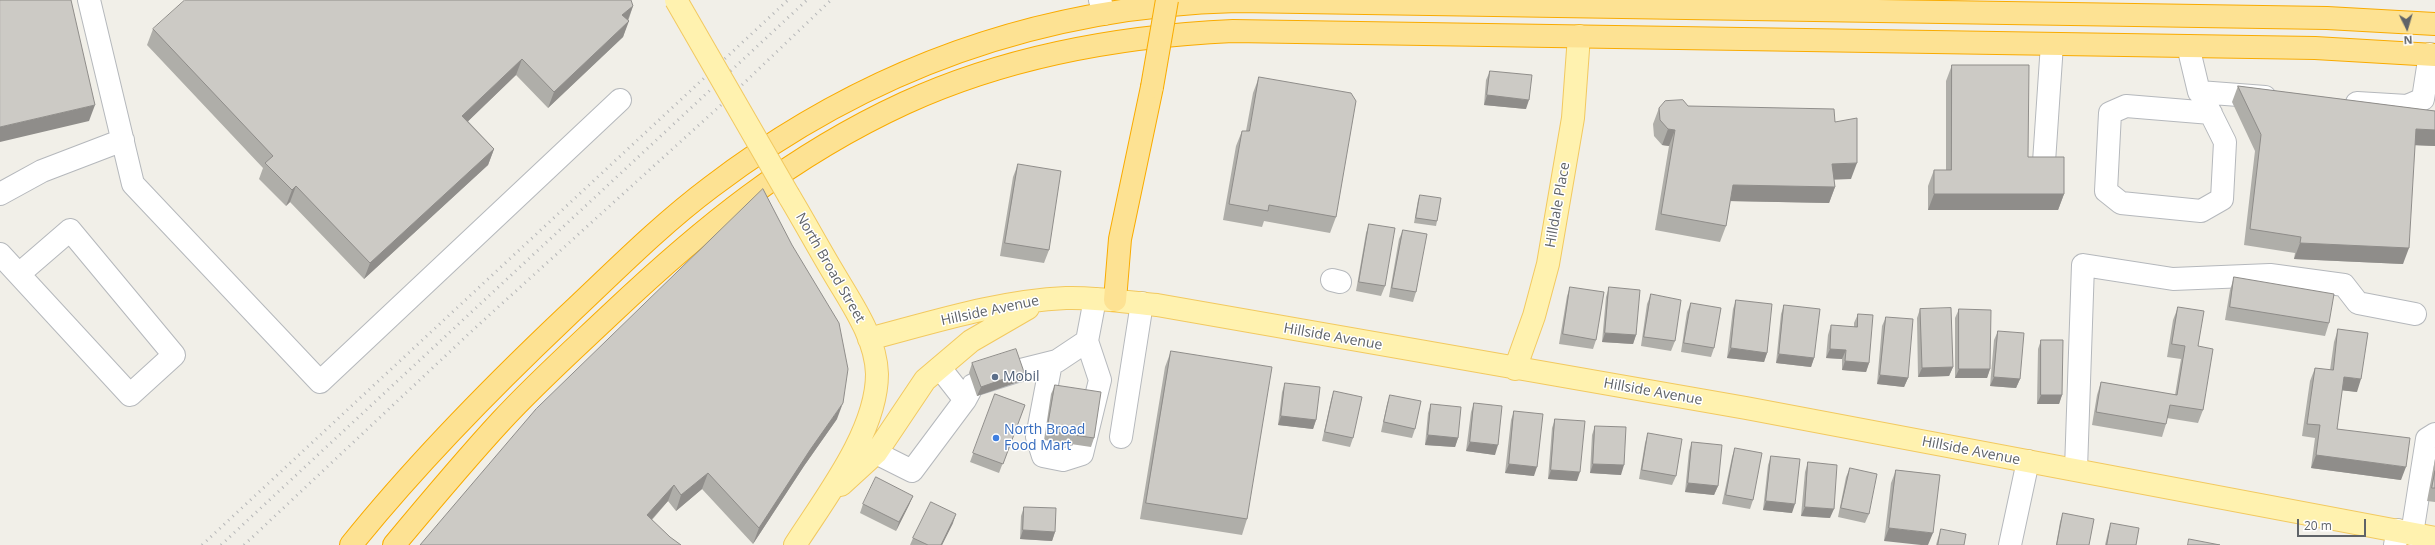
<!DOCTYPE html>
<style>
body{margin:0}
#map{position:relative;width:2435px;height:545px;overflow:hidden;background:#f1efe8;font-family:"Open Sans",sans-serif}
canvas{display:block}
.north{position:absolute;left:2387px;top:8px;width:40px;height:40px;-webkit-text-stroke:3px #fff;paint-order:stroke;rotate:175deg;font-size:11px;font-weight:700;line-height:16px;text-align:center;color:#5f6368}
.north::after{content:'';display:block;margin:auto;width:14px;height:18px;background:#5f6368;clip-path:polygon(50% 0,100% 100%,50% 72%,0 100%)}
.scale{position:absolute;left:2297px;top:519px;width:69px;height:18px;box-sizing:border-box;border:2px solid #5f6368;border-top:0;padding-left:5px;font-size:12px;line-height:14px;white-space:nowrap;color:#5f6368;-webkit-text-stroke:3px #fff;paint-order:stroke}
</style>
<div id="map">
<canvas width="2435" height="545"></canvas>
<div class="north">N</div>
<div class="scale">20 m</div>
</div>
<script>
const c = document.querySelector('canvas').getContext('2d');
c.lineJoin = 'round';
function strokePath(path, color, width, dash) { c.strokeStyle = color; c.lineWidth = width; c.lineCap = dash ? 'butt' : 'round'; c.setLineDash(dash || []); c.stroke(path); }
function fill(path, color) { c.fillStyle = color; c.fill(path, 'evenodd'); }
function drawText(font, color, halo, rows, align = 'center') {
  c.font = font + ' "Open Sans",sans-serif'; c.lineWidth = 3; c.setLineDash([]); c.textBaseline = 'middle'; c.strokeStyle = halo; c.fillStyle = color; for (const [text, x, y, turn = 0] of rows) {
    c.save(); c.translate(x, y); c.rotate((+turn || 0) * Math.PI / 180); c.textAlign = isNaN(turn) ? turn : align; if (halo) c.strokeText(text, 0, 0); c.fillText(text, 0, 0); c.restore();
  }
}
const minor = new Path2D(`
 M89 0 133 184 320 382 620 100
 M1100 0 1104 14
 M2188 46 2199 92 2265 97
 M2200 92 2225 142 2222 199 2201 211 2121 203 2106 191 2110 113 2126 106 2211 113
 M2357 103 2407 106 2423 99 2430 54
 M2044 162 2052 44
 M0 194 42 171 123 140
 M0 254 130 395 174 355 70 230 19 274
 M1332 280 1340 282
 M1051 363 1037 437 1043 456 1063 460 1082 454 1100 380 1087 341
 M965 400 973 385 1017 371 1057 361 1087 341 1095 299
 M1121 437 1142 303
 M876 453 912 471 965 400 940 368
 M2076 469 2083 265 2173 279 2270 275 2344 285 2358 303 2415 314
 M2412 534 2427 439 2435 434
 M2010 545 2028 461
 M2395 545 2398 530`);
const major = new Path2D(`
 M789 196C804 221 818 247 833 272 851 303 876 337 877 374 877 432 825 498 795 545
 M869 339C934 322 999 301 1066 298 1096 297 1127 302 1157 305L1746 408 2435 538
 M1515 369 1534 316 1548 264 1573 118 1579 36
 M841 485 876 453 925 380 971 341 1028 308`);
const highway = new Path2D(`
 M1115 300 1120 239 1152 87
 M351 545C416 464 490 389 566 317 613 273 659 226 711 187 866 69 1042 6 1237 1L2327 18 2435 24
 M394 545C429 503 464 461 501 421 536 383 574 349 611 314 702 228 790 156 905 103 1008 56 1120 36 1233 31L2315 48 2435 55`);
strokePath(minor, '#b5b8bc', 24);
strokePath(major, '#f2c960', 24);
strokePath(highway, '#f9ab00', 24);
strokePath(minor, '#fff', 22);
strokePath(major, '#fff2af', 22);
strokePath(highway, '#fde293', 22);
strokePath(new Path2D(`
 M202 545 788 0
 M221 545 807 0
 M244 545 474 329 721 105 831 0`), '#b6b7b8', 3, [1, 5]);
const majorBridge = new Path2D(`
 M676 0 789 196`);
const highwayBridge = new Path2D(`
 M1152 87 1167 0`);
strokePath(majorBridge, '#f2c960', 24, []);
strokePath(highwayBridge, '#f9ab00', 24, []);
strokePath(majorBridge, '#fff2af', 22);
strokePath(highwayBridge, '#fde293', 22);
fill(new Path2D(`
 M633 6 623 37 548 108 516 75 468 121 494 149 488 165 364 279 290 202 286 206 259 179 263 168 147 45 153 29Z
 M1952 65 2028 157 2064 194 2058 210H1928V186L1934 170H1946V81Z
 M1490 71 1526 109 1484 105 1486 80Z
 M1259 77 1336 217 1330 233 1264 221 1262 227 1223 220 1236 146 1242 131H1246L1253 93Z
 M2238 86 2435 111V146L2415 145 2403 264 2294 259 2295 253 2244 245 2255 151 2232 102Z
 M1688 106 1835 122 1851 179H1834L1835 187 1829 203 1730 201 1726 226 1720 242 1655 230 1669 146 1662 145 1654 136 1653 124 1659 108Z
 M1018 164 1049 250 1044 263 1000 256 1013 177Z
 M1420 195 1437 221 1436 226 1414 223 1418 200Z
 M1369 224 1385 286 1381 296 1356 291 1366 233Z
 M1403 230 1416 292 1413 302 1389 297 1399 239Z
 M2234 277 2329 323 2325 336 2225 320 2230 290Z
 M1570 287 1596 340 1593 349 1559 344 1567 296Z
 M1609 287 1636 335 1633 344 1602 342 1606 297Z
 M1651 294 1675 341 1671 351 1641 346 1647 304Z
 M1736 300 1767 353 1764 362 1727 358 1733 309Z
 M1691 303 1714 348 1711 357 1681 352 1687 312Z
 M1784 305 1814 358 1811 367 1776 363 1781 314Z
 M2178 307 2198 346 2203 410 2198 423 2167 418 2166 424 2162 437 2092 425 2097 395 2101 382 2175 395 2181 359 2167 357 2173 320Z
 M1920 309 1953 367 1949 376 1918 377 1917 318Z
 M1959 309 1990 369 1987 378H1955V318Z
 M1858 314 1869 363 1866 372 1842 370V359L1826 358 1828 335 1831 325 1854 327V323Z
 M1886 317 1908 378 1904 387 1877 384 1882 326Z
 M2338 329 2357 392 2342 390 2337 429 2401 480 2311 468 2315 438 2302 436 2310 381 2315 368 2330 370 2334 342Z
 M1998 331 2020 379 2016 388 1990 386 1994 340Z
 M2041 340 2062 395 2059 404H2037L2038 349Z
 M1171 351 1247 519 1242 535 1140 519 1165 367Z
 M972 363 1021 381 977 396 969 373Z
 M1285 383 1316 420 1313 429 1278 425 1282 392Z
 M1055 385 1094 438 1091 447 1044 440 1051 394Z
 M1334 391 1353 438 1350 447 1322 441 1331 400Z
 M995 394 1025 405 999 473 970 462Z
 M1390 395 1415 429 1412 438 1381 432 1387 404Z
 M1474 403 1495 455 1466 451 1471 412Z
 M1431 404 1458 438 1455 447 1425 445 1428 413Z
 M1514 411 1534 476 1505 473 1511 420Z
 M837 419 804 466 753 544 702 489 676 511 668 501 652 520 670 537 420 545Z
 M1555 419 1577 481 1548 479 1552 428Z
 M1595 426 1621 475 1590 473 1592 435Z
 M1648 433 1676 476 1672 485 1639 479 1645 443Z
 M1692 442 1718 486 1714 495 1685 492 1689 451Z
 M1735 448 1753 500 1750 509 1722 504 1732 457Z
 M1771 456 1792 513 1763 510 1768 465Z
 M2435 459V502L2427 501Z
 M1808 462 1830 518 1801 516 1805 472Z
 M1850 468 1869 514 1865 523 1838 517 1846 477Z
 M1896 470 1940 475 1884 541 1891 483Z
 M913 496 909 505 896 531 860 513 863 504Z
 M1024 507 1055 532 1052 541 1020 539 1021 516Z
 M2063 513 2089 545H2056L2060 522Z
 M953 523 942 545H910L913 538Z
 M2111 523 2136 545H2105L2108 532Z
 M1941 529 1964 545H1936L1938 538Z`), '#afaea9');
fill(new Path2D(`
 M633 6 627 22 622 15Z
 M629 21 623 37 548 108 554 92Z
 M522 59 516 75 457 132 462 116Z
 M1487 95 1529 100 1526 109 1484 105Z
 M95 105 89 121 0 142V127Z
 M1668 129 1675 130 1669 146 1662 145Z
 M2416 129 2435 130V146L2410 145Z
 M494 149 488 165 364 279 370 263Z
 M1857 163 1851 179 1826 180 1832 164Z
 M1733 185 1835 187 1829 203 1727 201Z
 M296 186 290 202 286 206 292 190Z
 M1934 194H2064L2058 210H1928Z
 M2300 243 2409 248 2403 264 2294 259Z
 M1605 333 1636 335 1633 344 1602 342Z
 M1731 348 1767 353 1764 362 1727 358Z
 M1830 349 1846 350 1842 359 1826 358Z
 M1779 354 1814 358 1811 367 1776 363Z
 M1845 361 1869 363 1866 372 1842 370Z
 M1953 367 1949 376 1918 377 1922 368Z
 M1959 369H1990L1987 378H1955Z
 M1024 372 1021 381 977 396 981 387Z
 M1880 375 1908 378 1904 387 1877 384Z
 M1994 377 2020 379 2016 388 1990 386Z
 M2344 377 2361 379 2357 392 2339 390Z
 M2041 395H2062L2059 404H2037Z
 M843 403 837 419 804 466 753 544 759 528 810 450Z
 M1281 416 1316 420 1313 429 1278 425Z
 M1428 435 1458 438 1455 447 1425 445Z
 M1470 442 1498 445 1495 455 1466 451Z
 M2316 455 2406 467 2401 480 2311 468Z
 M1509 464 1537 467 1534 476 1505 473Z
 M1593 464 1624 465 1621 475 1590 473Z
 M1551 470 1580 472 1577 481 1548 479Z
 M708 473 702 489 676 511 681 495Z
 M1688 483 1718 486 1714 495 1685 492Z
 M674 485 668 501 641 531 647 515Z
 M913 496 909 505 896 531 899 522Z
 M1766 501 1795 504 1792 513 1763 510Z
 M1805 507 1834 509 1830 518 1801 516Z
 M956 514 953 523 942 545H941Z
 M1889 528 1933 533 1928 545H1921L1884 541Z
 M1023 530 1055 532 1052 541 1020 539Z`), '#8f8d8a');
const building = new Path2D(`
 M0 0H71L95 105 0 127Z
 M185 0H631L633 6 622 15 629 21 554 92 522 59 462 116 494 149 370 263 296 186 292 190 265 163 273 156 153 29Z
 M1952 65H2029L2028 157H2064V194H1934V170H1951Z
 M1490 71 1532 75 1529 100 1487 95Z
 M1259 77 1351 93 1356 101 1336 217 1269 205 1268 211 1229 204 1242 131H1249Z
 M2238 86 2435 111V130L2416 129 2409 248 2300 243 2301 237 2250 229 2261 135Z
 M1683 100 1688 106 1834 109 1835 122 1857 118V163L1832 164 1835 187 1733 185 1726 226 1661 214 1675 130 1668 129 1660 120 1659 108 1665 101Z
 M1018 164 1061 171 1049 250 1005 243Z
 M763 189 792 245 839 323 848 369 843 403 810 450 759 528 708 473 681 495 674 485 647 515 670 537 681 545H420L536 409Z
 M1420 195 1441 198 1437 221 1416 218Z
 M1369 224 1395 228 1385 286 1359 282Z
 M1403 230 1427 234 1416 292 1392 288Z
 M2234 277 2334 294 2329 323 2230 307Z
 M1570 287 1604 292 1596 340 1563 334Z
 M1609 287 1640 290 1636 335 1605 333Z
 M1651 294 1681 300 1675 341 1644 337Z
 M1736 300 1772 304 1767 353 1731 348Z
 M1691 303 1721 308 1714 348 1684 343Z
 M1784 305 1820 309 1814 358 1779 354Z
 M2178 307 2204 311 2198 346 2213 349 2203 410 2170 405 2166 424 2096 412 2101 382 2177 395 2185 346 2172 344Z
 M1951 308 1953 367 1922 368 1920 309Z
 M1959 309 1991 310 1990 369H1959Z
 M1858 314 1873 315 1869 363 1845 361 1846 350 1830 349 1831 325 1857 327Z
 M1886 317 1913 319 1908 378 1880 375Z
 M2338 329 2368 333 2361 379 2344 377 2337 429 2410 438 2406 467 2316 455 2320 425 2307 424 2315 368 2333 370Z
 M1998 331 2024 333 2020 379 1994 377Z
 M2041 340H2063L2062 395H2041Z
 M1016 349 1024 372 981 387 972 363Z
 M1171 351 1272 367 1247 519 1146 503Z
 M1285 383 1320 387 1316 420 1281 416Z
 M1055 385 1101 392 1094 438 1047 431Z
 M1334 391 1362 397 1353 438 1325 432Z
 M995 394 1025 405 1003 464 973 453Z
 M1390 395 1421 401 1415 429 1384 422Z
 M1474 403 1502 406 1498 445 1470 442Z
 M1431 404 1461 407 1458 438 1428 435Z
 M1514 411 1543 414 1537 467 1509 464Z
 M1555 419 1585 421 1580 472 1551 470Z
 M1595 426 1626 427 1624 465 1593 464Z
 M1648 433 1682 439 1676 476 1642 470Z
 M1692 442 1722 445 1718 486 1688 483Z
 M1735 448 1762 453 1753 500 1726 495Z
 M1771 456 1800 459 1795 504 1766 501Z
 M1808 462 1837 465 1834 509 1805 507Z
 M1850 468 1877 474 1869 514 1841 508Z
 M1896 470 1940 475 1933 533 1889 528Z
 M2435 471V488H2432Z
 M876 477 913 496 899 522 863 504Z
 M931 502 956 514 941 545H928L913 538Z
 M1024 507 1056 508 1055 532 1023 530Z
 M2063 513 2094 519 2089 545H2057Z
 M2111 523 2139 528 2136 545H2107Z
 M1941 529 1966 534 1964 545H1938Z
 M2189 539 2220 545H2188Z`);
fill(building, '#cccac5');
strokePath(building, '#8f8d8a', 1);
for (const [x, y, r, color] of [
 [995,377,4,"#5c6f8a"],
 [996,438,4,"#3f7fe0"]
]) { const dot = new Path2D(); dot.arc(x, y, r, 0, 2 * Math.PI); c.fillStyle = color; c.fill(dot); strokePath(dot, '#fff', 1.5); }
drawText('14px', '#5f6368', '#fff', [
 ["Hilldale Place",1558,205,-80],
 ["North Broad Street",830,268,60],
 ["Hillside Avenue",990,311,-12],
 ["Hillside Avenue",1333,337,10],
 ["Hillside Avenue",1653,392,10],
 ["Hillside Avenue",1971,451,11]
]);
drawText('14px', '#4e5e75', '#fff', [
 ["Mobil",1003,377]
], 'left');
drawText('14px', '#366cbe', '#fff', [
 ["North Broad",1004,430],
 ["Food Mart",1004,446]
], 'left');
</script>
